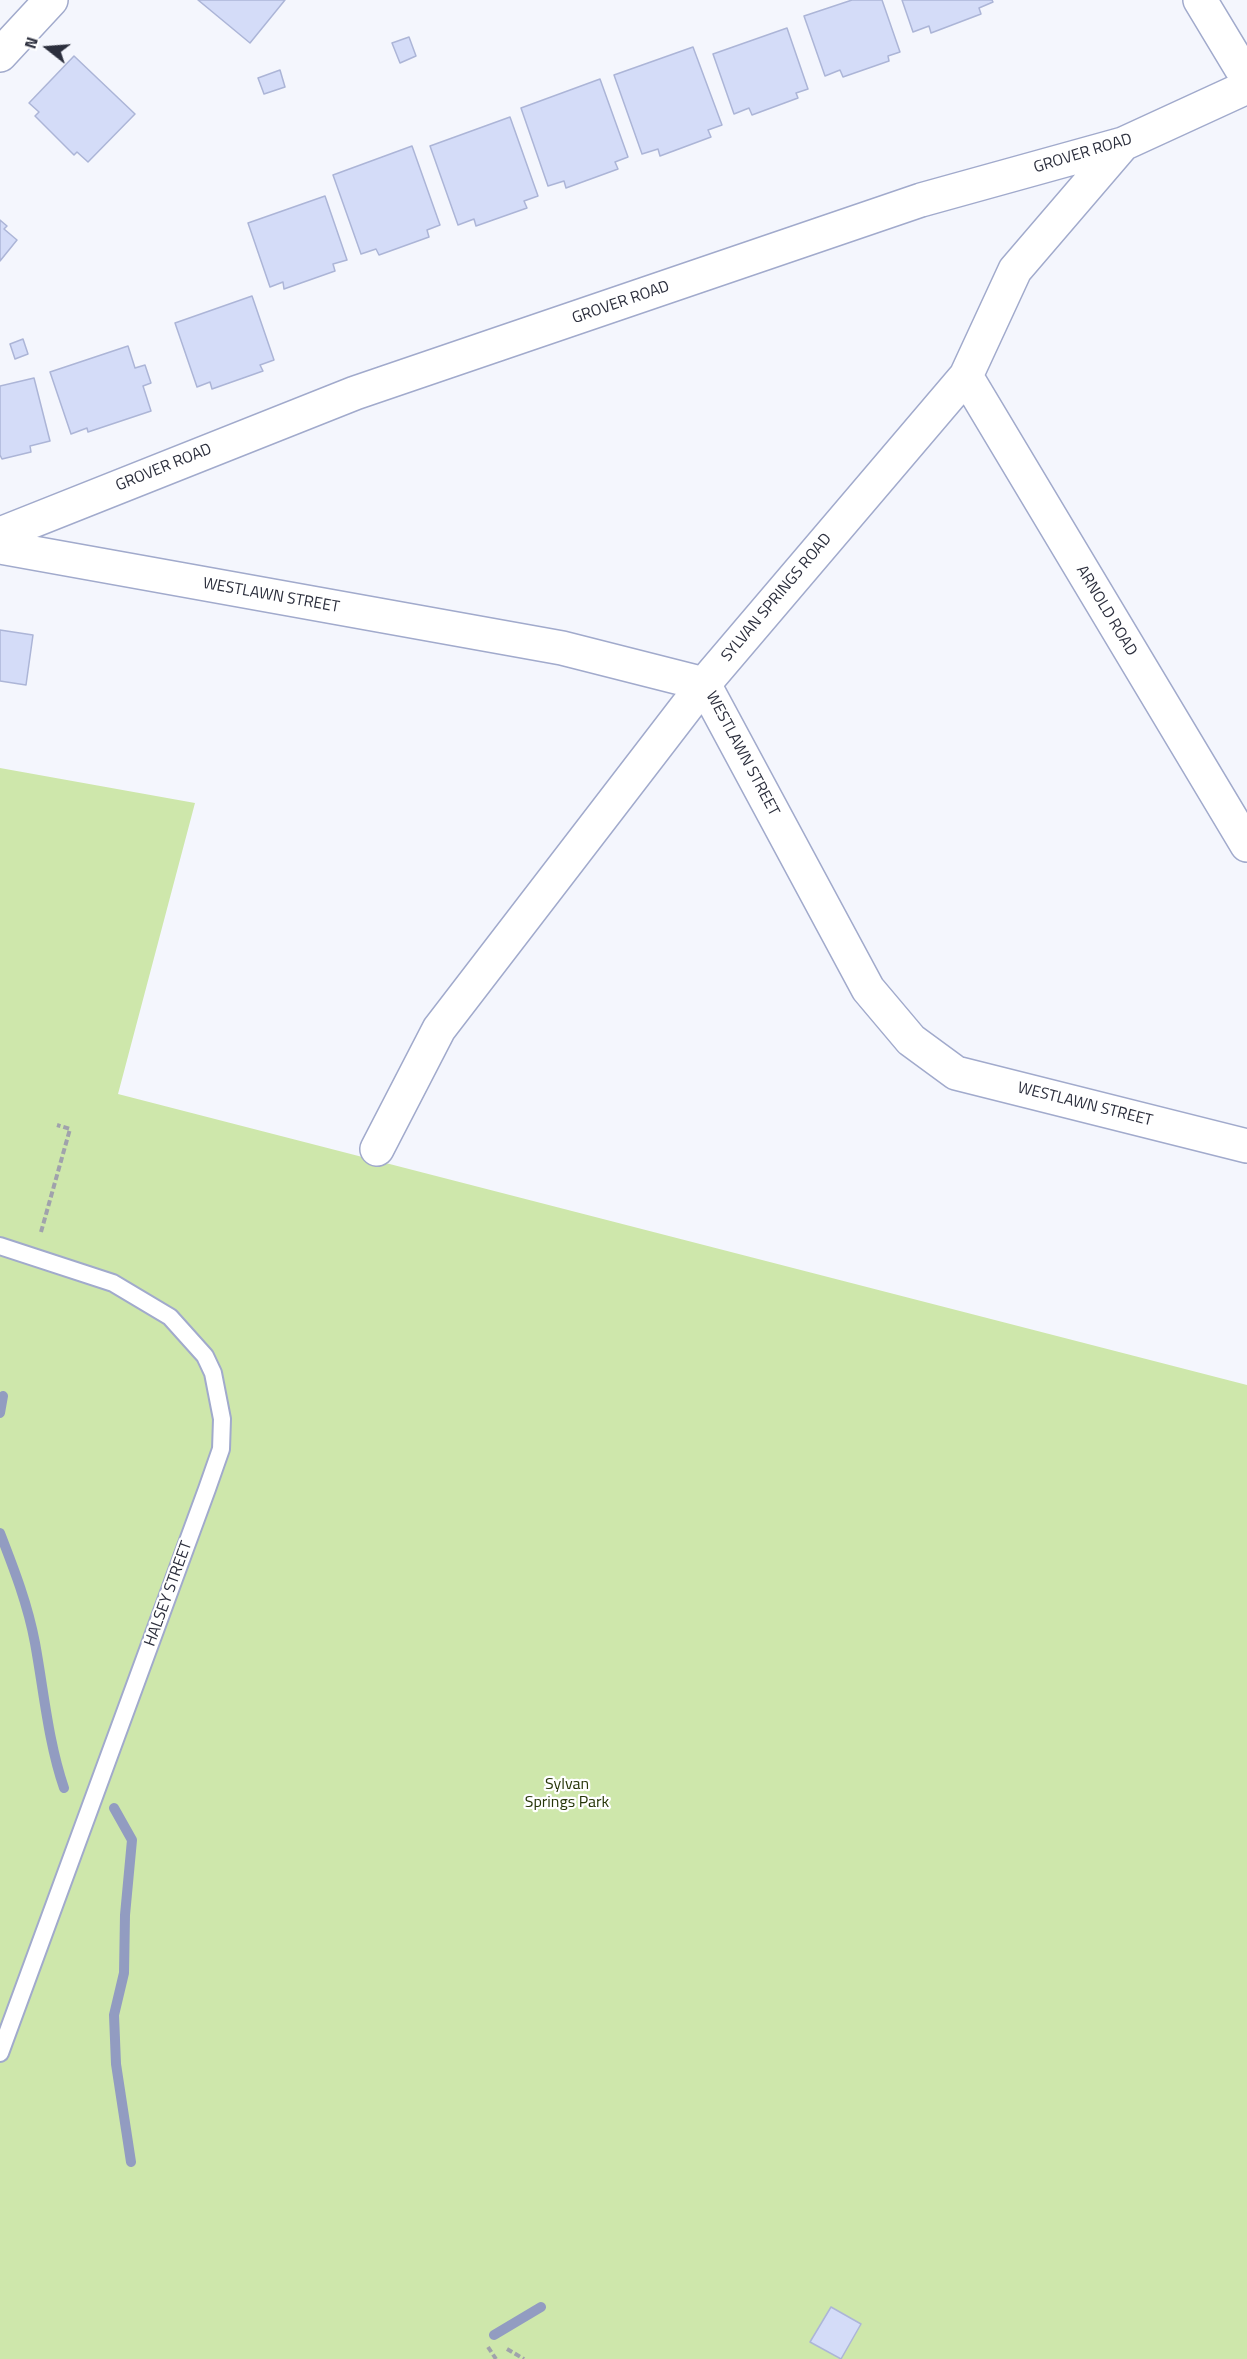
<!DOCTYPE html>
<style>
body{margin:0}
#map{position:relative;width:1247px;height:2359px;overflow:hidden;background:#f4f6fd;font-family:"Titillium Web",sans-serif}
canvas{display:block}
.north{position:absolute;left:18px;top:18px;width:60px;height:60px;-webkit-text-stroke:4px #fff;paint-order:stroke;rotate:287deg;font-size:16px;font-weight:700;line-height:24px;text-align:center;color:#2c2f3d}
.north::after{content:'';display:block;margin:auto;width:21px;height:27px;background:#2c2f3d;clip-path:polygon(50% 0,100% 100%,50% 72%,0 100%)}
</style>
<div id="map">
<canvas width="1247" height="2359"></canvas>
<div class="north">N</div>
</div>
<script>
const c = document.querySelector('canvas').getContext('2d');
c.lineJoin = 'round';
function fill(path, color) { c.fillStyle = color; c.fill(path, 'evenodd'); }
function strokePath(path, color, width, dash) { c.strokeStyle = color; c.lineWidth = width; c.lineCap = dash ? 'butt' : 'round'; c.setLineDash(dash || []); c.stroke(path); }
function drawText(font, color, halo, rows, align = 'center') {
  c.font = font + ' "Titillium Web",sans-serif'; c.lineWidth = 4.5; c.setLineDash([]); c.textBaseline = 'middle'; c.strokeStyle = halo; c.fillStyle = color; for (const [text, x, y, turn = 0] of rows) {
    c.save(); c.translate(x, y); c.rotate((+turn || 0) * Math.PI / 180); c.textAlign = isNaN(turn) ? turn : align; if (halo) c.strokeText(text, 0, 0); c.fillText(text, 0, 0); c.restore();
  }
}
fill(new Path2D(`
 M0 768 195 803 118 1094 1247 1385V2359H0Z`), '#cee7ab');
strokePath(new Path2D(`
 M0 1413 3 1396
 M0 1533C14 1569 28 1605 35 1643 44 1692 48 1741 64 1788
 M114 1808 132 1840 125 1915 124 1973 114 2015 116 2064 131 2162
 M494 2335 541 2307`), '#929cc1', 10);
const building = new Path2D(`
 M198 0H285L250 43Z
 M852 0H882L900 52 888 56 889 61 843 77 840 70 825 76 804 16Z
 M902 0H992L993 2 979 8 981 14 931 33 929 26 913 32Z
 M787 28 808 89 796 93 798 98 752 115 749 108 734 114 713 54Z
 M409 37 416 56 400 63 392 43Z
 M693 47 722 125 708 130 711 137 660 156 658 149 642 154 614 75Z
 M74 56 135 114 88 162 77 152 74 155 35 116 39 112 29 103Z
 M280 70 285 87 264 94 258 78Z
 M600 79 628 157 615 162 618 169 566 188 564 181 548 186 521 108Z
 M510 117 538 196 524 201 527 208 476 226 474 219 458 225 430 146Z
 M412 146 440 225 427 230 429 237 379 255 376 249 361 254 333 175Z
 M325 196 347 260 333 264 335 271 284 289 283 282 270 287 248 223Z
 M0 220 7 226 4 229 17 240 0 261Z
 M252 296 274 360 260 365 263 371 212 389 210 382 197 387 175 323Z
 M23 339 28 354 15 359 10 344Z
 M128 346 135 368 145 365 151 383 143 386 151 411 88 432 87 428 71 434 50 372Z
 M34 378 50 441 30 446 31 452 2 459 0 455V386Z
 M0 630 33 635 26 685 0 681Z
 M831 2307 861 2324 841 2359 810 2342Z`);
fill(building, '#d4dcf8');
strokePath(building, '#acb5d7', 1.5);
const lane = new Path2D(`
 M0 1246 113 1283 170 1317 205 1356 213 1373 222 1419 221 1449 207 1489 0 2053`);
const street = new Path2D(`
 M1200 0 1247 78
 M0 55 51 0
 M966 376 1247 845
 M0 534 355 393 921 200 1123 144 1247 87
 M0 547 562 648 704 684 868 989 911 1040 956 1073 1247 1146
 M377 1149 439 1029 704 684 966 376 1015 270 1123 144`);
strokePath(lane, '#a1aacc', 20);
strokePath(street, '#a1aacc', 36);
strokePath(new Path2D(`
 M41 1232 70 1129 57 1125
 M488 2347 496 2359
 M507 2349 524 2359`), '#a0a2ac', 4, [6, 3]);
strokePath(lane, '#fff', 16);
strokePath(street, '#fff', 33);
drawText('16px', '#2c2f3d', '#fff', [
 ["GROVER ROAD",1083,154,-17],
 ["GROVER ROAD",621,303,-19],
 ["GROVER ROAD",164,468,-22],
 ["WESTLAWN STREET",271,596,10],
 ["SYLVAN SPRINGS ROAD",777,598,-50],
 ["ARNOLD ROAD",1106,611,59],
 ["WESTLAWN STREET",742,754,62],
 ["WESTLAWN STREET",1085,1105,14],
 ["HALSEY STREET",169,1594,-70]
]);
drawText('16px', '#273609', '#fff', [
 ["Sylvan",567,1785],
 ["Springs Park",567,1803]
]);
</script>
